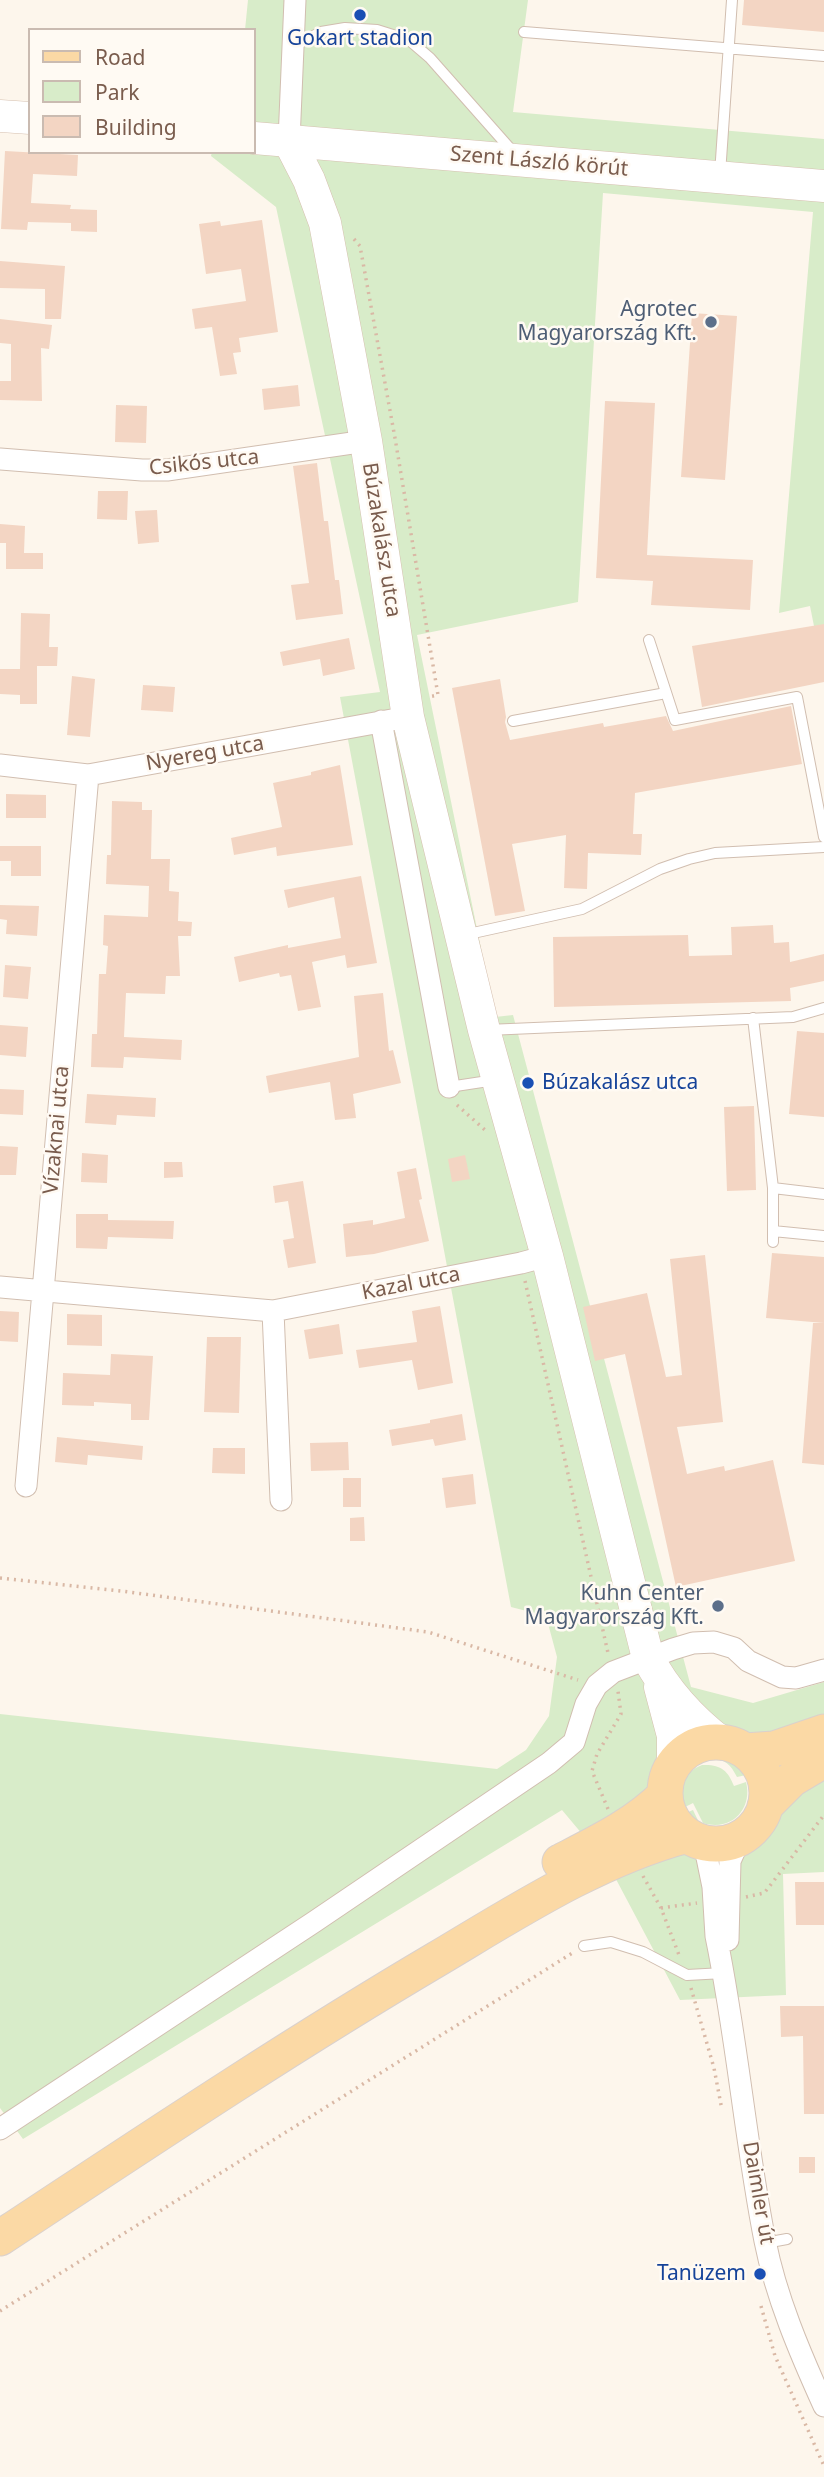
<!DOCTYPE html>
<meta charset="utf-8">
<style>
body{margin:0}
#map{position:relative;width:824px;height:2477px;overflow:hidden;background:#fdf6ec;font-family:"Noto Sans",sans-serif}
canvas{display:block}
.legend{position:absolute;left:28px;top:28px;width:228px;height:126px;box-sizing:border-box;background:#fffaf3;border:2px solid #cabbb1;margin:0;padding:9px 12px;list-style:none;font-size:21px;color:#7a5c4d}
.legend li{display:flex;align-items:center;gap:14px;height:35px}
.legend b{width:35px;border:2px solid #cabbb1}
</style>
<div id="map">
<canvas width="824" height="2477"></canvas>
<ul class="legend">
<li><b style="height:9px;background:#fbd9a5"></b>Road</li>
<li><b style="height:19px;background:#d8ecc9"></b>Park</li>
<li><b style="height:19px;background:#f3d5c3"></b>Building</li>
</ul>
</div>
<script>
const c = document.querySelector('canvas').getContext('2d');
c.lineJoin = 'round';
function fill(path, color) { c.fillStyle = color; c.fill(path, 'evenodd'); }
function strokePath(path, color, width, dash) { c.strokeStyle = color; c.lineWidth = width; c.lineCap = dash ? 'butt' : 'round'; c.setLineDash(dash || []); c.stroke(path); }
function drawText(font, color, halo, rows, align = 'center') {
  c.font = font + ' "Noto Sans",sans-serif'; c.lineWidth = 5; c.setLineDash([]); c.textBaseline = 'middle'; c.strokeStyle = halo; c.fillStyle = color; for (const [text, x, y, turn = 0] of rows) {
    c.save(); c.translate(x, y); c.rotate((+turn || 0) * Math.PI / 180); c.textAlign = isNaN(turn) ? turn : align; if (halo) c.strokeText(text, 0, 0); c.fillText(text, 0, 0); c.restore();
  }
}
fill(new Path2D(`
 M248 0H528L513 112 824 139V676L810 606 779 613 813 212 603 193 578 602 417 635 495 1017 513 1015 691 1687 753 1703 824 1682V1872L783 1874 786 1995 680 2000 609 1866 562 1810 23 2139 0 2108V1714L497 1769 526 1750 549 1716 557 1657 546 1616 511 1607 340 697 380 692 276 207 211 156 212 152H254V30H245ZM707 1759C724 1758 730 1763 737 1777L751 1774C759 1801 749 1830 717 1830 711 1830 705 1829 701 1825 698 1821 695 1814 693 1810L681 1815C668 1791 682 1767 707 1759Z
 M702 1765C720 1764 728 1770 734 1786L746 1782C753 1809 731 1832 703 1823L693 1803 683 1808C675 1789 684 1772 702 1765Z`), '#d8ecc9');
fill(new Path2D(`
 M744 0H824V32L742 25Z
 M5 151 78 155 77 176 33 174 31 203 71 205 70 209 97 210V232L71 231V223L28 222 27 230 1 229Z
 M262 220 278 332 239 338 241 352 233 353 237 374 220 376 212 327 195 329 192 309 246 301 241 269 206 274 199 224 220 221 221 226Z
 M0 261 65 266 61 319H45V289L0 288Z
 M692 313 737 316 725 480 681 477Z
 M0 319 52 325 49 349 41 348 42 401 0 400V381H11V344L0 343Z
 M298 385 300 406 264 410 262 389Z
 M605 401 655 403 647 555 753 560 750 610 651 605 653 581 596 578Z
 M116 405 147 406 146 443 115 442Z
 M317 463 324 521H328L335 580H339L343 614 296 620 291 585 309 583 293 466Z
 M98 491H128L127 520 97 519Z
 M157 510 159 542 138 544 135 511Z
 M0 524 25 526 24 553H43V569H6V543H0Z
 M21 613 50 614 49 647H58L57 666H37V704H20V695L0 694V669H20Z
 M824 624V682L702 707 692 646Z
 M349 638 355 669 323 676 320 659 283 666 280 652Z
 M72 676 95 679 90 737 67 735Z
 M500 679 506 717 505 722 510 740 603 723 604 727 666 716 673 731 791 706 802 764 635 793 633 834H642L641 855 588 853 587 889 564 888 566 835 512 844 525 911 495 916 452 688Z
 M143 685 175 687 173 712 141 710Z
 M340 765 353 845 277 856 276 847 234 855 231 838 282 827 273 783 311 775V772Z
 M6 794 46 795V818H6Z
 M112 801 142 802V810H152L151 859H170L169 891 179 892 178 921 192 922 191 936H178L180 976H166L165 994 126 993 124 1037 182 1040 181 1060 124 1057 123 1068 91 1067 92 1034H97L99 974H106L108 946 103 945 104 915 148 917 149 886 106 884 107 855H111Z
 M0 846H41V876H11V861H0Z
 M361 876 377 963 347 968 345 955 312 962 321 1007 298 1011 291 975 280 977 279 973 239 982 234 957 288 945V948L341 938 334 897 288 908 284 890Z
 M0 905 39 906 37 936 6 934 7 920 0 919Z
 M773 925 774 943 789 942 790 962 824 954V981L790 988 791 1001 554 1007 553 937 688 935 689 956 732 955 731 927Z
 M5 965 31 967 28 999 3 997Z
 M383 993 389 1051 393 1050 401 1083 353 1094 356 1118 335 1120 330 1082 269 1093 266 1076 359 1057 354 996Z
 M0 1025 28 1027 26 1057 0 1055Z
 M797 1031 824 1033V1117L789 1114Z
 M0 1089 24 1090 23 1115 0 1114Z
 M87 1094 156 1098 155 1117 117 1115 116 1125 85 1123Z
 M754 1106 756 1190 727 1191 724 1107Z
 M0 1146 18 1147 16 1175H0Z
 M82 1153 108 1155 107 1183 81 1182Z
 M465 1155 470 1179 452 1182 448 1159Z
 M164 1162H182L183 1177 164 1178Z
 M416 1168 422 1199 419 1200 429 1241 374 1254 346 1257 343 1224 373 1220V1225L405 1218 397 1172Z
 M303 1181 316 1263 288 1268 283 1240 294 1238 288 1201 275 1203 273 1186Z
 M76 1214H108V1220L174 1221 173 1239 108 1237 107 1249 76 1248Z
 M772 1253 824 1257V1323L766 1318Z
 M705 1255 723 1422 677 1427 687 1474 724 1466 725 1471 773 1460 795 1561 676 1587 625 1354 595 1361 583 1307 647 1293 666 1377 682 1375 670 1259Z
 M440 1306 453 1383 418 1390 412 1360 359 1368 356 1350 417 1342 412 1311Z
 M0 1311 19 1312 18 1342 0 1341Z
 M67 1314 102 1315V1346L67 1345Z
 M813 1323H824V1465L802 1463Z
 M339 1324 343 1354 309 1359 304 1330Z
 M207 1337H241L239 1413 204 1412Z
 M111 1354 153 1356 149 1420H131V1404L94 1402V1406L62 1405 63 1373 110 1375Z
 M462 1414 466 1440 435 1446 433 1439 392 1446 389 1430 430 1423V1420Z
 M57 1437 143 1446 142 1460 88 1455 87 1465 55 1462Z
 M348 1442 349 1470 311 1471 310 1443Z
 M213 1448H245V1474L212 1473Z
 M473 1474 476 1504 446 1508 442 1478Z
 M343 1478H361V1507H343Z
 M364 1517 365 1541H350V1518Z
 M795 1882H824V1925H796Z
 M780 2006H824V2114H804L803 2036 781 2037Z
 M799 2157H815V2173H799Z`), '#f3d5c3');
const lane = new Path2D(`
 M524 32 824 56
 M292 47 321 32 345 28 377 30 409 40 430 58 514 153
 M720 174 732 0
 M649 640 675 720 797 697 824 837
 M513 721 666 693
 M464 935 582 909 660 869 689 859 715 853 824 847
 M753 1018 773 1188V1242
 M487 1030 793 1017 824 1008
 M449 1087 495 1080
 M773 1188 824 1194
 M773 1231 824 1236
 M584 1946 611 1942 643 1952 687 1975 724 1973
 M765 2243 787 2239`);
const street = new Path2D(`
 M289 141 295 0
 M0 459 142 470H167L366 441
 M381 721 449 1087
 M0 765 88 775 408 717
 M0 1287 273 1311 521 1263 547 1256
 M273 1311 281 1500
 M26 1486 88 775
 M704 1843 713 1887 716 1936C737 2037 745 2140 765 2241 776 2297 800 2353 824 2406
 M728 1940 730 1861 740 1839
 M0 2129 314 1922 549 1763 574 1742 586 1704 597 1685 613 1672 673 1649 693 1643 714 1642 734 1648 748 1661 782 1677 796 1678 824 1670`);
const secondary = new Path2D(`
 M0 116 30 118
 M254 138 824 186
 M289 141 309 180 325 223 366 441 408 717 484 1030 547 1256 648 1658C666 1692 692 1720 722 1743
 M660 1687 673 1736V1767`);
const primary = new Path2D(`
 M665 1793a51 51 0 1 1 102 0a51 51 0 1 1-102 0Z
 M745 1751 774 1749 824 1732
 M765 1806 792 1779 824 1760
 M560 1862C597 1843 635 1825 665 1795
 M0 2238C144 2143 288 2047 437 1959 516 1912 597 1859 687 1835`);
strokePath(lane, '#d1beb0', 12);
strokePath(street, '#d1beb0', 23);
strokePath(secondary, '#d6c0b0', 33);
strokePath(primary, '#dad1cd', 37);
strokePath(new Path2D(`
 M354 239 360 246 395 438 438 695 428 697
 M457 1105 485 1130
 M525 1281 608 1653
 M0 1578 121 1591 428 1632 578 1680
 M608 1809 592 1771 597 1754 621 1714 618 1691
 M643 1876 661 1908 679 1955
 M746 1897 764 1893 769 1887 824 1815
 M661 1908 697 1903
 M691 1988 714 2068 722 2110
 M761 2306 775 2356 824 2466
 M0 2311 574 1952`), '#d9b8a5', 3.5, [2, 5]);
strokePath(lane, '#fff', 10);
strokePath(street, '#fff', 21);
strokePath(secondary, '#fff', 32);
strokePath(primary, '#fbd9a5', 35);
for (const [x, y, r, color] of [
 [360,15,7,"#1a4fb4"],
 [711,322,7,"#5c6f8a"],
 [528,1083,7,"#1a4fb4"],
 [718,1606,7,"#5c6f8a"],
 [760,2274,7,"#1a4fb4"]
]) { const dot = new Path2D(); dot.arc(x, y, r, 0, 2 * Math.PI); c.fillStyle = color; c.fill(dot); strokePath(dot, '#fffaf3', 2.5); }
drawText('21px', '#164399', '#fffaf3', [
 ["Gokart stadion",360,39],
 ["Búzakalász utca",542,1083,"left"],
 ["Tanüzem",746,2274,"right"]
]);
drawText('21px', '#7a5c4d', '#fffaf3', [
 ["Szent László körút",539,162,5],
 ["Csikós utca",204,463,-6],
 ["Búzakalász utca",381,540,81],
 ["Nyereg utca",205,754,-10],
 ["Vízaknai utca",57,1130,-85],
 ["Kazal utca",411,1284,-11],
 ["Daimler út",758,2193,80]
]);
drawText('21px', '#4e5e75', '#fffaf3', [
 ["Agrotec",697,310],
 ["Magyarország Kft.",697,334],
 ["Kuhn Center",704,1594],
 ["Magyarország Kft.",704,1618]
], 'right');
</script>
